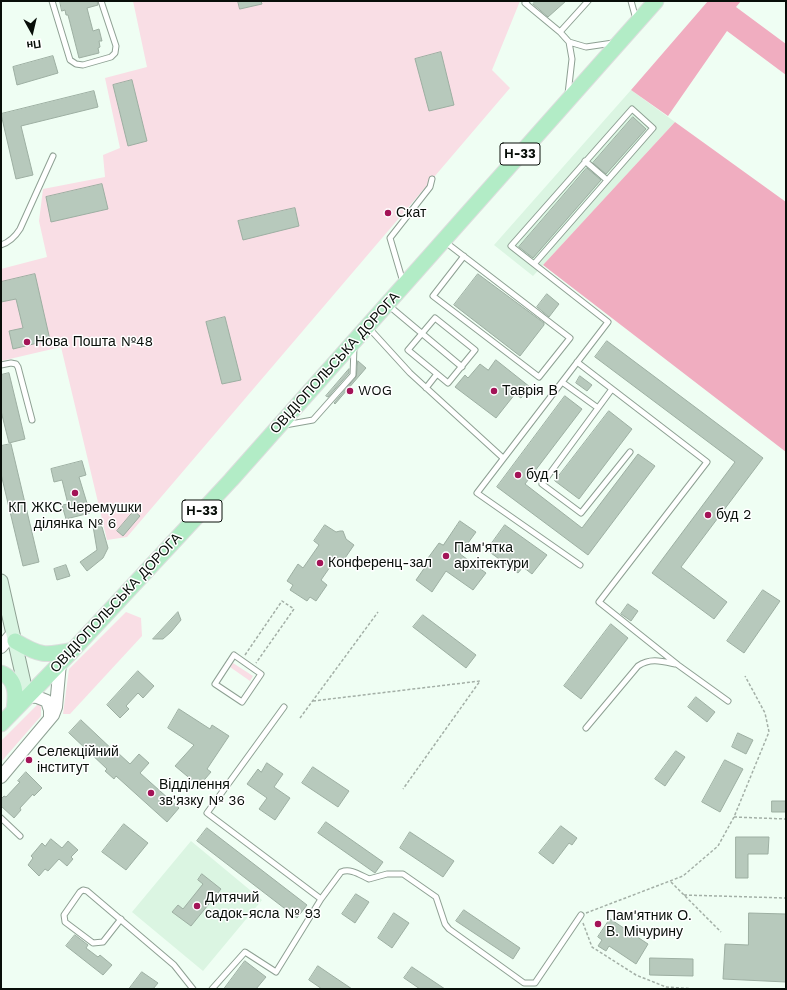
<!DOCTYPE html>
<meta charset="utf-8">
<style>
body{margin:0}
#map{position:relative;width:787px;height:990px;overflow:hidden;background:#effef3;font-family:"Work Sans",sans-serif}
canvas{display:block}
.frame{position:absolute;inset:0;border:2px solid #080e09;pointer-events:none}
.north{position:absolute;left:12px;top:12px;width:40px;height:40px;-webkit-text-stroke:3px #fff;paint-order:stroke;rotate:172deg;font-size:11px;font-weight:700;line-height:16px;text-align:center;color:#080e09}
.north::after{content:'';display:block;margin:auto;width:14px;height:18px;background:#080e09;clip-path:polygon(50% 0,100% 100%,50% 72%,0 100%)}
</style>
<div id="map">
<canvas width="787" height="990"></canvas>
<div class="frame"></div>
<div class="north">Пн</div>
</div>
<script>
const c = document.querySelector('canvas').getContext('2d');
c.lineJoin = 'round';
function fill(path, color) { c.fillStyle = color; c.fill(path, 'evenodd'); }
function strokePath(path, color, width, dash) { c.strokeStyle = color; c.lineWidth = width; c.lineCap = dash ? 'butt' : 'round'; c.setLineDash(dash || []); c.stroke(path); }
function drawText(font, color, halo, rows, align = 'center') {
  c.font = font + ' "Work Sans",sans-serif'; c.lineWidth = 3; c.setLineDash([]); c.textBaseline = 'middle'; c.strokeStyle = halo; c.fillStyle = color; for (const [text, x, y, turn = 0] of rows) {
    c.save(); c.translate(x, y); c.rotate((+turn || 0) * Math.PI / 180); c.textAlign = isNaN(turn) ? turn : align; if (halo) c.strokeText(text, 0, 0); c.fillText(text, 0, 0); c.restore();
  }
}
fill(new Path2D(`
 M631 90 675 122 533 276 494 245Z
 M191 841 262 900 203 971 132 912Z`), '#dbf5e2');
fill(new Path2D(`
 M133 1H520L492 70 510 88 127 537 107 540 61 347 1 361V269L47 257 39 221 43 189 105 177 103 155 120 148 105 78 147 67Z
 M126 612 141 618 142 636 70 714H63L69 669Z
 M233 663 253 676 250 681 230 667Z
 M38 704 41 706V716L1 762V741Z`), '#f9dee5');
fill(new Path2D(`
 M708 1H741L736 7 786 44V75L727 31 668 116 631 90Z
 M675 122 786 202V452L543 265Z`), '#f0adc0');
const building = new Path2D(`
 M60 1H97L98 5 87 8 93 31 99 29 102 41H99L100 47 98 48 99 53 79 58 68 15H66L65 10 62 11Z
 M238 1H261L262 4 240 9Z
 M536 1H566L548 17 533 4Z
 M441 52 454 105 429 111 415 59Z
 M53 56 58 73 17 85 13 67Z
 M132 80 147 141 128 146 113 85Z
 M94 91 98 107 21 126 33 175 16 179 1 114Z
 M633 117 646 129 606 174 593 163Z
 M587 168 601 180 533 258 519 247Z
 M102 184 108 209 51 222 46 197Z
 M295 208 299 226 243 240 238 221Z
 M35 274 50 340 13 349 9 331 23 328 16 299 1 302V282Z
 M478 274 544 323V325L520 356 454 305Z
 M547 294 559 304 549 317 537 307Z
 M225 317 241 380 222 384 206 322Z
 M607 341 763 458 681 567 727 602 714 619 652 573 735 462 595 357Z
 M496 360 530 387 521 398 515 394 496 418 455 387 465 375 468 378 480 364 488 370Z
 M358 361 366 368 335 404 334 403 356 377Z
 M349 369V373L328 397 326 396Z
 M9 373 25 439 9 443 1 411V375Z
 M580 376 592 385 587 391 576 383Z
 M565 396 582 409 525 484 582 528 638 454 655 466 588 555 497 487Z
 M609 411 632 429 579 499 555 481Z
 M11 444 39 562 23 566 1 474V446Z
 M82 461 86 475 79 477 90 513 66 519 62 505 68 504 62 480 54 482 51 469Z
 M134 511 140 516 123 536 117 531Z
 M460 521 476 532 460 554 486 573 473 590 446 571 432 592 416 580 430 560 428 558 439 543 443 545Z
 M99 525 102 527 108 548 103 558 87 571 80 562 97 550 93 526Z
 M325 525 336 532 340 531H343L346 539 354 545 343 561 337 557 321 580 327 585 316 601 310 597 307 601 290 590 293 585 287 581 298 564 303 568 319 545 314 541Z
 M505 525 547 555 532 574 523 567 518 573 487 550Z
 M66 565 70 576 57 580 54 569Z
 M763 590 780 601 744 653 727 641Z
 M628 604 638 611 631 621 621 614Z
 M178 612 181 620 171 632 163 639H153Z
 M423 615 476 655 466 668 413 627Z
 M611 624 628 638 581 699 564 686Z
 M138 671 154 686 143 698 138 693 126 706 129 709 120 718 107 705Z
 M696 697 715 712 707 722 688 707Z
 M179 709 210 729 212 725 229 736 207 769 211 772 199 786 175 766 194 745 168 728Z
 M81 720 116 753 117 752 130 764 139 754 149 763 140 773 179 808 167 822 116 776 114 779 105 771 107 769 69 733Z
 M738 733 753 740 746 754 732 747Z
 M676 751 685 757 665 786 655 779Z
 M725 760 743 769 720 812 702 802Z
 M267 763 283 774 274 787 290 798 275 820 259 809 267 798 247 784 258 769 261 772Z
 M313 767 349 791 338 807 302 783Z
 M26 772 42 788 34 796 33 794 20 808 21 810 14 818 1 806V799L4 796 6 797 20 782 18 781Z
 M772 801H786V812H772Z
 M326 822 383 862 375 873 318 833Z
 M124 824 148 843 126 870 102 852Z
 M561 826 577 838 572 845 569 843 553 864 539 853Z
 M207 828 307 905 297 918 197 841Z
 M410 832 454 861 443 877 400 848Z
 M736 837H769L768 854H748V878H736Z
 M51 839 62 848 68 841 78 850 71 857 73 859 67 866 59 859 48 871 45 869 39 876 28 865 33 858 31 856 42 843 45 846Z
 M202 874 221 889 191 926 172 912 178 905 183 909 203 884 198 880Z
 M356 894 369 902 355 923 342 914Z
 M464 910 520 948 513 959 456 921Z
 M394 913 409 923 392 948 378 938Z
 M749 913 786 914V982L723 979 725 944 748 945Z
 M610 919 648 944 636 964 609 946 606 951 598 946 602 940 598 937Z
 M75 935 88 945 86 948 98 957 100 955 112 965 103 975 66 946Z
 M650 958 693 959V976L650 975Z
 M245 961 266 977 256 989H224Z
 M318 966 352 989H322L309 980Z
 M412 967 445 989H420L404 978Z
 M142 972 158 983 153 989H129Z`);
fill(building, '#b7c9bc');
strokePath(building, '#9dafa2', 1);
const service = new Path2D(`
 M52 1 70 60 76 64 83 65 111 57 115 53 116 46 101 1
 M527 1 525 3 560 32
 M631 1 636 19
 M569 42 586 47 613 43
 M568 94 572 59 569 42 560 32 588 1
 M585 161 607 180
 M444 241 570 338 539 377 433 296 464 256
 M1 245C10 242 15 237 20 229L53 156
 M534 264 653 128 632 109 511 246 608 322 477 493 580 565
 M403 282 390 238 430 187 432 179
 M388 305 462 367
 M435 318 475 350 448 383 408 350Z
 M368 327 410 373 503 458
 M577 362 707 462 599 602 678 665 728 701
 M1 365 11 363 16 364 18 367 32 420
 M562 382 598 408
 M426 388 437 374
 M612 389 542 484 581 513 630 452
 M285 425 313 420 353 375 354 347
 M234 655 261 674 242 702 215 684Z
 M284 707 207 813 321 899
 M586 728 638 666C650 658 661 661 675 664
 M1 818 20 836
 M121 919 103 942 93 943 65 922 64 915 80 892 83 890 87 891 174 965 193 989
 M212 989 245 952 276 972 321 899 341 872C351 868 360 875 369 879L387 874H403L436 897 445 924 449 929 524 983H535L581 915`);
const tertiary = new Path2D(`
 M1 647 13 633
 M27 696 37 697 47 701 50 710V718
 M1 777 53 715 56 707 60 663`);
const secondary = new Path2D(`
 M1 581 27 696`);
const primary = new Path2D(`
 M15 641C40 656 45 656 73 650
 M1 673C17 679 16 695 14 710
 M1 724 73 650 231 480 656 1`);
strokePath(service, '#8ea093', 7);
strokePath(tertiary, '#8ea093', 14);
strokePath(secondary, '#8ea093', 15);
strokePath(primary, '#dcdddd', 17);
strokePath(new Path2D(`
 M245 655 282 601 294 609 256 663
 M313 701 480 681 403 789
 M300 718 378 612
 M734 817 786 819
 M671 882 721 932
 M684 895 786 898
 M586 913 683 876 718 846 734 817 769 732 765 713 745 676
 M583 923 592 947 636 975 666 987 696 989`), '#a3afa6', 1.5, [3, 2]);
strokePath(service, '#fff', 5);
strokePath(tertiary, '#fff', 12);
strokePath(secondary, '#d9f5e2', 13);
strokePath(primary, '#b2ecc6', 15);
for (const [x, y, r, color] of [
 [388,213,4,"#a31357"],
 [27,342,4,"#a31357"],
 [350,391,4,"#a31357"],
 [494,391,4,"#a31357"],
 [518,475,4,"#a31357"],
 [75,493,4,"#a31357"],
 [708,515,4,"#a31357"],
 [446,556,4,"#a31357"],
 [320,563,4,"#a31357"],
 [29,760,4,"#a31357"],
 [151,793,4,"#a31357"],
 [197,906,4,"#a31357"],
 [598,924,4,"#a31357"]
]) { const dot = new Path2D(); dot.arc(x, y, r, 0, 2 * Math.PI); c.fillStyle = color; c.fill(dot); strokePath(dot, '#fff', 1.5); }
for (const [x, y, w] of [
 [520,154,40],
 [202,511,40]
]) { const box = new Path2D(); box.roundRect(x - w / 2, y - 11, w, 22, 3); c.fillStyle = '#fff'; c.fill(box); strokePath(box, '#080e09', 1); }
drawText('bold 13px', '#080e09', null, [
 ["Н-33",520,154],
 ["Н-33",202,511]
]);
drawText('14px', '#080e09', '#fff', [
 ["Скат",396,213],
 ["Нова Пошта №48",35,342],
 ["WOG",358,391],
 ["Таврія В",502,391],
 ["буд 1",526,475],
 ["КП ЖКС Черемушки",75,508,"center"],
 ["ділянка № 6",75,524,"center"],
 ["буд 2",716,515],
 ["Пам'ятка",454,548],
 ["архітектури",454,564],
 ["Конференц-зал",328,563],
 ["Селекційний",37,752],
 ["інститут",37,768],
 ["Відділення",159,785],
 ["зв'язку № 36",159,801],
 ["Дитячий",205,898],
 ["садок-ясла № 93",205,914],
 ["Пам'ятник О.",606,916],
 ["В. Мічурину",606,932]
], 'left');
drawText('14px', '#080e09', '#fff', [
 ["ОВІДІОПОЛЬСЬКА ДОРОГА",335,363,-48],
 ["ОВІДІОПОЛЬСЬКА ДОРОГА",116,603,-47]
]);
</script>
